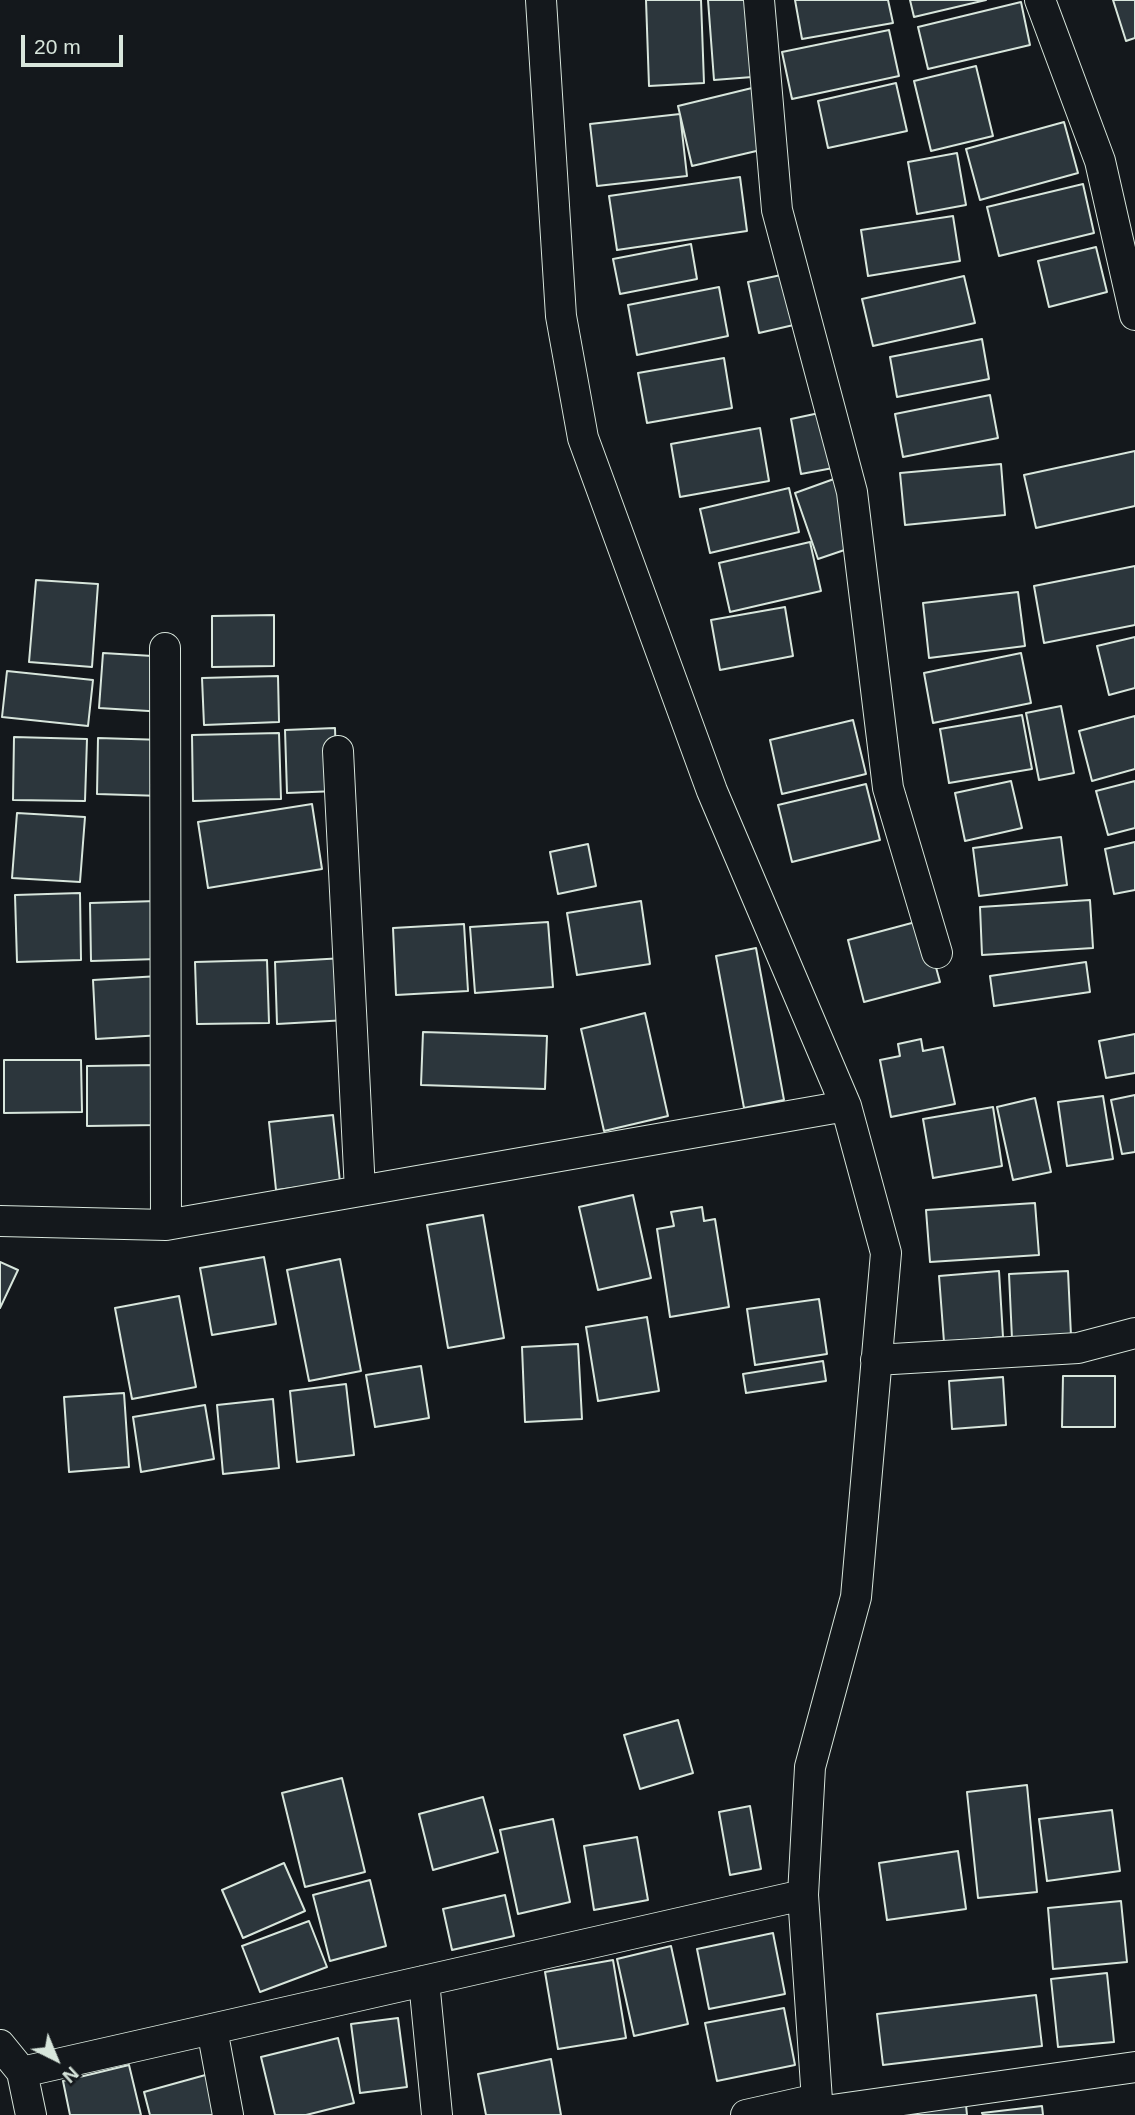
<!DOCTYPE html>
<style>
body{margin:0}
#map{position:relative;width:1135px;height:2115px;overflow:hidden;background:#14181c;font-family:Helvetica,sans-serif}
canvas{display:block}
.north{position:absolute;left:21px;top:2024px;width:70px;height:70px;-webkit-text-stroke:5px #14181c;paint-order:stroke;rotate:137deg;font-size:19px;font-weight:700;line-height:28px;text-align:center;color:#d8e6dc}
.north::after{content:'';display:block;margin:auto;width:24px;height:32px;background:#d8e6dc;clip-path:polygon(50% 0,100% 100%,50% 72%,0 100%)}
.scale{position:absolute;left:21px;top:35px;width:102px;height:32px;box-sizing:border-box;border:4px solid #d8e6dc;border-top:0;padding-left:9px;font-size:21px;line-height:24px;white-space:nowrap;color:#d8e6dc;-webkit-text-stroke:5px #14181c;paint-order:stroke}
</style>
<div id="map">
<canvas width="1135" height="2115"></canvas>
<div class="north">N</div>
<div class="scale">20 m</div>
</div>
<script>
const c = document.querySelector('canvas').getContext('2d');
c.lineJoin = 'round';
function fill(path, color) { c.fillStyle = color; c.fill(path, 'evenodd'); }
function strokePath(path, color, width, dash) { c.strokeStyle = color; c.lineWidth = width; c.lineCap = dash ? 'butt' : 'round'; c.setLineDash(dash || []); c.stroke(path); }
const building = new Path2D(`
 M646 0H701L704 83 649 86Z
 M708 0H760L765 76 714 80Z
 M795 0H888L893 23 802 39Z
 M910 0H986L914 17Z
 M1113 0H1135V38L1126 41Z
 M1021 2 1030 45 928 69 918 27Z
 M889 30 899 76 792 99 782 52Z
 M976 66 993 136 931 151 914 81Z
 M896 83 907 131 828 148 818 101Z
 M752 88 765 149 692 166 678 106Z
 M680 114 687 176 597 186 590 124Z
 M1064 122 1078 173 980 200 966 149Z
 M957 153 966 205 917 214 908 162Z
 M740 177 747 231 617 250 609 196Z
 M1083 184 1094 233 999 256 987 207Z
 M953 216 960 261 868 276 861 230Z
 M691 244 697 279 620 294 613 259Z
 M1096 247 1107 292 1049 307 1038 261Z
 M800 271 811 321 759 333 748 282Z
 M964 276 975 323 873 346 862 299Z
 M719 287 728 336 637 355 628 305Z
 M982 339 989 379 897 397 890 357Z
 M724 358 732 408 647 423 638 373Z
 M990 395 998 438 903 457 895 414Z
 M838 409 849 465 801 474 791 419Z
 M760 428 769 481 680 497 671 444Z
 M1135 451V506L1036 528 1024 475Z
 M1001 464 1005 515 905 525 900 473Z
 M845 475 868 542 818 559 795 493Z
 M789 488 799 532 710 553 700 509Z
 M810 542 821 591 730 612 719 563Z
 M1135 566V625L1044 643 1034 586Z
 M36 580 98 584 92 667 29 662Z
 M1018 592 1025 646 929 658 923 603Z
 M785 607 793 656 720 670 711 620Z
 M274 615V666L212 667V616Z
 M1135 637V688L1109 695 1097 646Z
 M103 653 169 657 165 712 99 708Z
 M1021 653 1031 703 933 723 924 673Z
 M7 671 93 680 88 726 2 717Z
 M278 676 279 722 204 725 202 678Z
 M1061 706 1074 773 1039 780 1026 713Z
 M1022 715 1032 769 949 783 940 729Z
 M1135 716V769L1092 781 1079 731Z
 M853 720 866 774 782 794 770 740Z
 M335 728 337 791 287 793 285 730Z
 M279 733 281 799 193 801 192 735Z
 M14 737 87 739 85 801 13 800Z
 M98 738 164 740 162 796 97 794Z
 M1011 781 1022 828 965 841 955 793Z
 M1135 781V828L1108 835 1096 791Z
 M866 784 880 840 792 862 778 805Z
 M312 804 322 869 208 888 198 822Z
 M17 813 85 817 80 882 12 878Z
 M1061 837 1067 885 979 896 973 848Z
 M1135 842V890L1114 894 1105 849Z
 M588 844 596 886 558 894 550 852Z
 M80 893 81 960 17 962 15 895Z
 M1090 900 1093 948 982 955 980 907Z
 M157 901 158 959 91 961 90 903Z
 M641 901 650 964 577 975 567 913Z
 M923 920 940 982 864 1002 848 940Z
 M548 922 553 987 475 993 470 927Z
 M464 924 468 991 396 995 393 928Z
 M756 948 784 1100 744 1108 716 956Z
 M344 958 347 1020 277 1024 275 962Z
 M267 960 269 1023 197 1024 195 962Z
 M1086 962 1090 992 994 1006 990 976Z
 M159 976 162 1035 96 1039 93 980Z
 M645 1013 668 1116 604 1131 581 1029Z
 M423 1032 547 1036 545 1089 421 1085Z
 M1135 1034V1073L1106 1078 1099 1041Z
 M921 1039 923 1051 943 1047 955 1104 891 1117 880 1060 900 1056 898 1044Z
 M4 1060H81L82 1112 4 1113Z
 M157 1065 158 1125 87 1126V1066Z
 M1135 1095V1152L1122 1154 1111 1100Z
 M1103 1096 1113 1159 1067 1166 1058 1102Z
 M1035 1098 1051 1172 1013 1180 997 1107Z
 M993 1107 1002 1166 933 1178 923 1119Z
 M333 1115 340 1182 276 1190 269 1122Z
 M633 1195 651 1278 598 1290 579 1207Z
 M1035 1203 1039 1255 930 1262 926 1210Z
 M702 1207 704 1221 715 1219 729 1307 670 1317 657 1229 674 1226 671 1212Z
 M483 1215 504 1338 448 1348 427 1225Z
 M264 1257 276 1324 212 1335 200 1268Z
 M340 1259 361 1371 309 1381 287 1270Z
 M0 1262 18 1270 0 1308Z
 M999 1271 1003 1337 944 1342 939 1276Z
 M1068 1271 1071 1336 1012 1339 1009 1274Z
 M179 1296 196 1387 132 1399 115 1308Z
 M819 1299 827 1354 755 1365 747 1309Z
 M647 1317 659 1391 598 1401 586 1327Z
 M578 1344 582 1419 525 1422 522 1347Z
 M823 1361 826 1381 746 1393 743 1374Z
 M421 1366 429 1418 375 1427 366 1375Z
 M1063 1376H1115V1427H1062Z
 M1003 1377 1006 1425 952 1429 949 1381Z
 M346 1384 354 1455 297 1462 290 1391Z
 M124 1393 129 1467 69 1472 64 1397Z
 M273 1399 279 1468 223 1474 217 1405Z
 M205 1405 214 1459 141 1472 133 1417Z
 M678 1720 693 1773 640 1789 624 1735Z
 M342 1778 365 1872 305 1887 282 1793Z
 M1027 1785 1037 1892 978 1898 967 1792Z
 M483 1797 498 1852 433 1870 419 1814Z
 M750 1806 761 1869 730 1875 719 1812Z
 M1112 1810 1120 1871 1047 1881 1039 1819Z
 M553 1819 570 1902 518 1914 500 1830Z
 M637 1837 648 1900 594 1910 584 1846Z
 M958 1851 966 1909 887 1920 879 1863Z
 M284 1863 305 1911 243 1938 222 1890Z
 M370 1880 386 1946 330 1961 313 1895Z
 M505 1895 514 1936 452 1950 443 1909Z
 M1121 1901 1127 1962 1053 1969 1048 1908Z
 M309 1921 327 1967 260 1992 242 1946Z
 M773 1933 785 1994 709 2009 697 1949Z
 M671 1946 688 2024 634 2036 617 1959Z
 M613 1960 626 2038 558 2049 545 1972Z
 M1107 1973 1114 2042 1058 2047 1051 1979Z
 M1036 1995 1042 2046 883 2065 877 2014Z
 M784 2008 795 2065 717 2081 705 2023Z
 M398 2018 407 2087 360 2093 351 2024Z
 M338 2038 354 2103 306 2115H275L261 2057Z
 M551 2059 561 2115H486L478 2074Z
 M129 2065 141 2115H70L63 2081Z
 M209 2074 220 2115H150L144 2092Z
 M966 2105 967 2115H912V2113Z
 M1042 2106 1043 2115H983L982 2113Z`);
fill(building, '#2c363c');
strokePath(building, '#d8e6dc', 2);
const street = new Path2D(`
 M541 0 561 316 583 438 712 791 846 1106 886 1253 856 1597 810 1767 803 1895 818 2115
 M759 0 777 210 852 492 888 788 937 953
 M1040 0 1100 161 1135 315
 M165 648 166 1225
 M338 751 360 1191
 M0 1221 166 1225 846 1106
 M876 1360 1078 1348 1135 1333
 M424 1981 437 2115
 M212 2029 228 2115
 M0 2045 22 2072 31 2115
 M22 2072 803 1895
 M818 2112 1135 2067
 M746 2115 817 2099`);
strokePath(street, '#d8e6dc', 32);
strokePath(street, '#14181c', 30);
</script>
